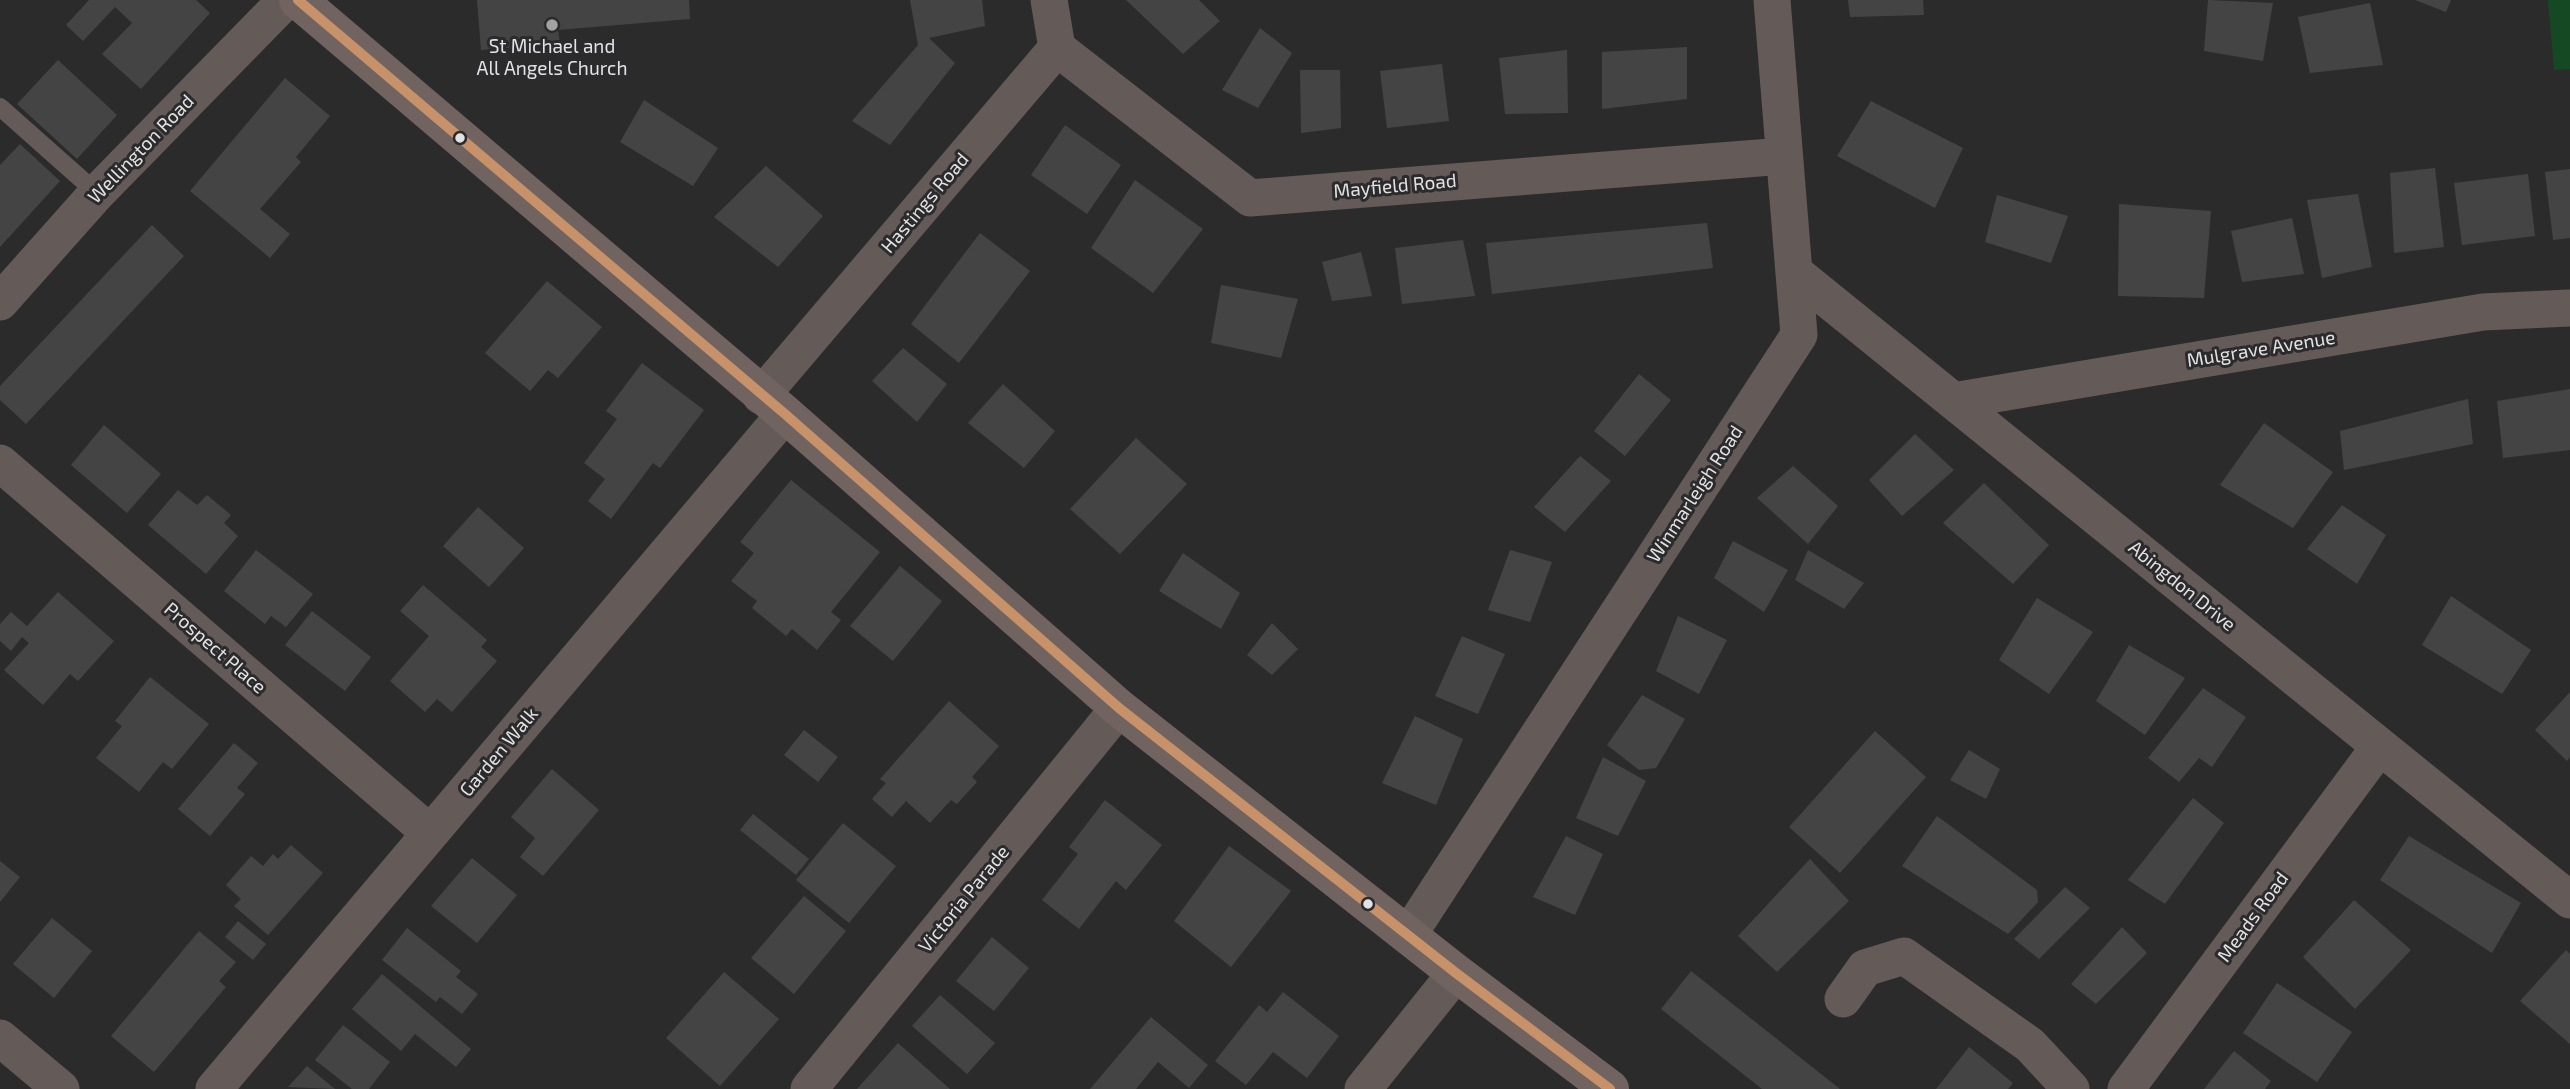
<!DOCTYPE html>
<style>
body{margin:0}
canvas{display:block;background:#2b2b2b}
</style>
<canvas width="2570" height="1089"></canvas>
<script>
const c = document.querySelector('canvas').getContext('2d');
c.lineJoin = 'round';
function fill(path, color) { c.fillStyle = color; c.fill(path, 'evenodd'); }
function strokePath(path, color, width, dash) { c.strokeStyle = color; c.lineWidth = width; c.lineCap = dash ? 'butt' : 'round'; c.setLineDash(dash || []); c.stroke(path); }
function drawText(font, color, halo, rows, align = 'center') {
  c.font = font + ' "Exo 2",sans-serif'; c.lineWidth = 6; c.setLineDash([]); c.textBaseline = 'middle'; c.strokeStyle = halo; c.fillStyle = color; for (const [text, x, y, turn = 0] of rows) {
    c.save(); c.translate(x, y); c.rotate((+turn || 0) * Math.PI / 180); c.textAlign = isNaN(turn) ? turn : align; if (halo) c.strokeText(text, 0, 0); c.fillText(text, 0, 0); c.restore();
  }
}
fill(new Path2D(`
 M2548 0H2570V69L2554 70Z`), '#154924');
fill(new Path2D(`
 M89 0H196L210 13 141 89 102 54 132 23 115 7 83 41 66 25Z
 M477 0H689L690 19 558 30 560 44 481 50Z
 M910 0H982L985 26 929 38 955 63 890 145 852 121 918 45Z
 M1126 0H1199L1220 21 1183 54Z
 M1848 0H1923L1924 15 1850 17Z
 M2208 0 2273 3 2263 61 2204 51Z
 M2415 0H2451L2446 12Z
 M2370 3 2383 65 2310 73 2298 17Z
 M1260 28 1292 53 1258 108 1222 90Z
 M1687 47V99L1602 109V52Z
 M1567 50 1568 113 1505 114 1499 58Z
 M58 60 117 115 77 159 17 104Z
 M1442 64 1449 121 1387 128 1380 71Z
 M1300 70H1340L1341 128 1301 133Z
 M285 78 330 116 296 157 301 162 260 209 290 234 270 258 190 191Z
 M644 100 718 148 693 186 620 142Z
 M1871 101 1963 148 1935 208 1837 156Z
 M1065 125 1121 165 1087 214 1031 175Z
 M20 144 60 181 0 247V165Z
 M766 166 823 216 778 267 714 217Z
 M2435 168 2444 247 2394 253 2390 173Z
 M2570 169V238L2553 240 2545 172Z
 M2528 174 2535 236 2462 245 2454 183Z
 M1135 180 1203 229 1153 293 1091 248Z
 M2358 194 2372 267 2322 278 2307 200Z
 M1997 195 2068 216 2051 263 1985 242Z
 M2119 204 2211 211 2204 298 2118 296Z
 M2292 218 2304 274 2242 282 2231 231Z
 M1707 223 1713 268 1492 294 1486 243Z
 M152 225 184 256 26 424 0 400V386Z
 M980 233 1030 271 959 363 911 324Z
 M1463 240 1475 296 1402 304 1395 248Z
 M1361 252 1372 296 1332 301 1322 262Z
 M547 281 602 327 558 378 548 370 530 391 485 353Z
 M1221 285 1298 299 1281 358 1211 343Z
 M903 348 947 384 917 422 872 381Z
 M642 363 704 410 660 468 653 463 611 519 588 501 605 479 584 463 617 419 606 411Z
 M1639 374 1671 400 1625 456 1594 431Z
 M1003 384 1055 431 1024 468 968 423Z
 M2570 389V450L2503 458 2497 401Z
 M2468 399 2473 444 2344 470 2340 431Z
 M2264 423 2333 472 2293 528 2220 485Z
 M104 425 161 474 127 513 71 465Z
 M1915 434 1954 470 1902 516 1869 480Z
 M1136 438 1187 484 1120 554 1070 509Z
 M1580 456 1611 481 1565 532 1534 507Z
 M1793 466 1838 506 1808 544 1757 498Z
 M791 480 880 552 831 612 841 620 817 650 792 629 786 636 752 608 757 601 731 581 754 553 740 542Z
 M1984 483 2049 545 2013 584 1943 523Z
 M178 490 197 505 207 495 231 515 224 523 238 536 206 574 148 525Z
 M2342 505 2386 535 2357 584 2307 549Z
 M478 507 524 548 489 587 443 546Z
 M1733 541 1788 570 1764 612 1714 578Z
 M256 550 313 594 286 627 271 616 265 624 224 591Z
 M1510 550 1552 562 1530 622 1488 610Z
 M1808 550 1864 583 1844 609 1795 580Z
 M1183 553 1240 593 1221 629 1159 591Z
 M900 566 942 601 893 661 850 626Z
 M423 585 487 640 481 647 497 661 452 712 437 699 425 712 390 681 429 636 400 611Z
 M58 592 114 641 78 681 70 674 43 705 4 670 29 643 22 637 11 651 0 641V624L11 612 27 626Z
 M2451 596 2531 650 2502 694 2422 645Z
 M2037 598 2093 632 2049 694 1999 660Z
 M312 611 371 657 345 691 285 645Z
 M1678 616 1727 640 1699 694 1656 671Z
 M1272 623 1298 649 1272 675 1247 655Z
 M1462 636 1505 654 1478 714 1435 696Z
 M2129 645 2185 678 2145 735 2096 701Z
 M150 677 209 724 172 769 163 762 139 792 96 758 122 726 115 721Z
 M2203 688 2246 717 2212 767 2199 758 2179 782 2148 758Z
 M2570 692V757L2567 761 2535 730Z
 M1642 695 1685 719 1656 768 1639 770 1607 745Z
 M949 701 999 746 972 777 977 782 957 804 951 800 930 823 906 801 892 817 872 799 886 783 880 779Z
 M1415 716 1463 739 1436 805 1382 783Z
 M804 730 838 757 818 782 784 755Z
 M1875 731 1926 777 1840 873 1789 827Z
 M234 743 258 763 237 788 245 794 210 836 178 809Z
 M1969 750 2000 769 1986 799 1950 780Z
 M1603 757 1646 781 1618 836 1576 818Z
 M552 769 599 810 543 876 520 857 535 838 511 817Z
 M2193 798 2224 823 2165 904 2128 880Z
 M1105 800 1162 845 1126 890 1116 881 1079 929 1042 900 1078 854 1069 847Z
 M753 814 809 859 796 875 740 830Z
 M1937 816 2037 890 2038 902 2008 934 1902 866Z
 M843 823 896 866 849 923 796 880Z
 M1566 836 1603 854 1575 915 1533 897Z
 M2409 836 2521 903 2492 953 2380 880Z
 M291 845 323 873 268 935 234 906 241 899 226 885 251 856 263 866 273 854 278 859Z
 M1229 846 1291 891 1231 967 1174 921Z
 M472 858 517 895 477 943 431 906Z
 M1810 859 1849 901 1777 972 1738 936Z
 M0 861 20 877 0 902Z
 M2065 887 2090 908 2039 959 2014 939Z
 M804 896 846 931 794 994 751 958Z
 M2354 900 2411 950 2355 1009 2303 957Z
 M52 918 92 951 54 998 13 964Z
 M238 921 266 944 253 960 225 937Z
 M2122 927 2147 953 2096 1004 2071 984Z
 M407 928 461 971 456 977 478 994 462 1014 440 997 436 1002 382 960Z
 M199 931 236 962 219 981 226 987 154 1072 111 1036Z
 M992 937 1029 968 994 1011 956 981Z
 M2566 950 2570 954V1044L2520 1001Z
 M1691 971 1840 1089H1762L1661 1009Z
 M724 972 779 1019 720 1086 666 1038Z
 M382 974 471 1049 456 1067 415 1034 401 1051 352 1009Z
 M2277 983 2352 1032 2317 1082 2243 1033Z
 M1283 992 1339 1036 1307 1078 1273 1052 1246 1085 1215 1061 1259 1005 1267 1012Z
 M940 995 995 1043 967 1074 912 1026Z
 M1151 1017 1208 1065 1189 1088 1158 1062 1136 1089H1090Z
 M343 1025 390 1062 369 1089H352L315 1060Z
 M898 1043 950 1089H857Z
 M1969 1047 2013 1083 2008 1089H1936Z
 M2234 1051 2271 1081 2265 1089H2204Z
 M307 1066 335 1089 288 1087Z`), '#444');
strokePath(new Path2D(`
 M0 107 97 193`), '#645b58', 18);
strokePath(new Path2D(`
 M1057 48 1250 198 1784 156
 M1794 272 2570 900
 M0 302 97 193 286 0
 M761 396 1057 48 1049 0
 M1953 401 2483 312 2570 308
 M0 463 430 833
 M1409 934 1799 335 1772 0
 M1843 999 1865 968 1904 956 2030 1045 2071 1089
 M0 1038 61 1089
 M214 1089 785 414
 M809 1089 1119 708
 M1363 1089 1456 973
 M2126 1089 2380 746`), '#645b58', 37);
strokePath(new Path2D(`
 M298 0 785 414 1119 708 1456 973 1610 1089`), '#706360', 38);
strokePath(new Path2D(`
 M298 0 785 414 1119 708 1456 973 1610 1089`), '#c7916a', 10);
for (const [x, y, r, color] of [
 [552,25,7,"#a3a2a3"],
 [460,138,6,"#e3e2e3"],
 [1368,904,6,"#e3e2e3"]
]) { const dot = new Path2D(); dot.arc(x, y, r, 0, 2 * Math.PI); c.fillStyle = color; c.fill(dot); strokePath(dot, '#2b2a2c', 2.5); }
drawText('19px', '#e3e2e3', '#2b2a2c', [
 ["St Michael and",552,47],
 ["All Angels Church",552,69]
]);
drawText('19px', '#e3e2e3', '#2b2a2c', [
 ["Wellington Road",141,149,-46],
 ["Mayfield Road",1395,186,-5],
 ["Hastings Road",925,203,-50],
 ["Mulgrave Avenue",2261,349,-9],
 ["Winmarleigh Road",1695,494,-57],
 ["Abingdon Drive",2182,586,39],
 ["Prospect Place",215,648,41],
 ["Garden Walk",499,752,-50],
 ["Victoria Parade",964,899,-51],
 ["Meads Road",2253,917,-54]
]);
</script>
